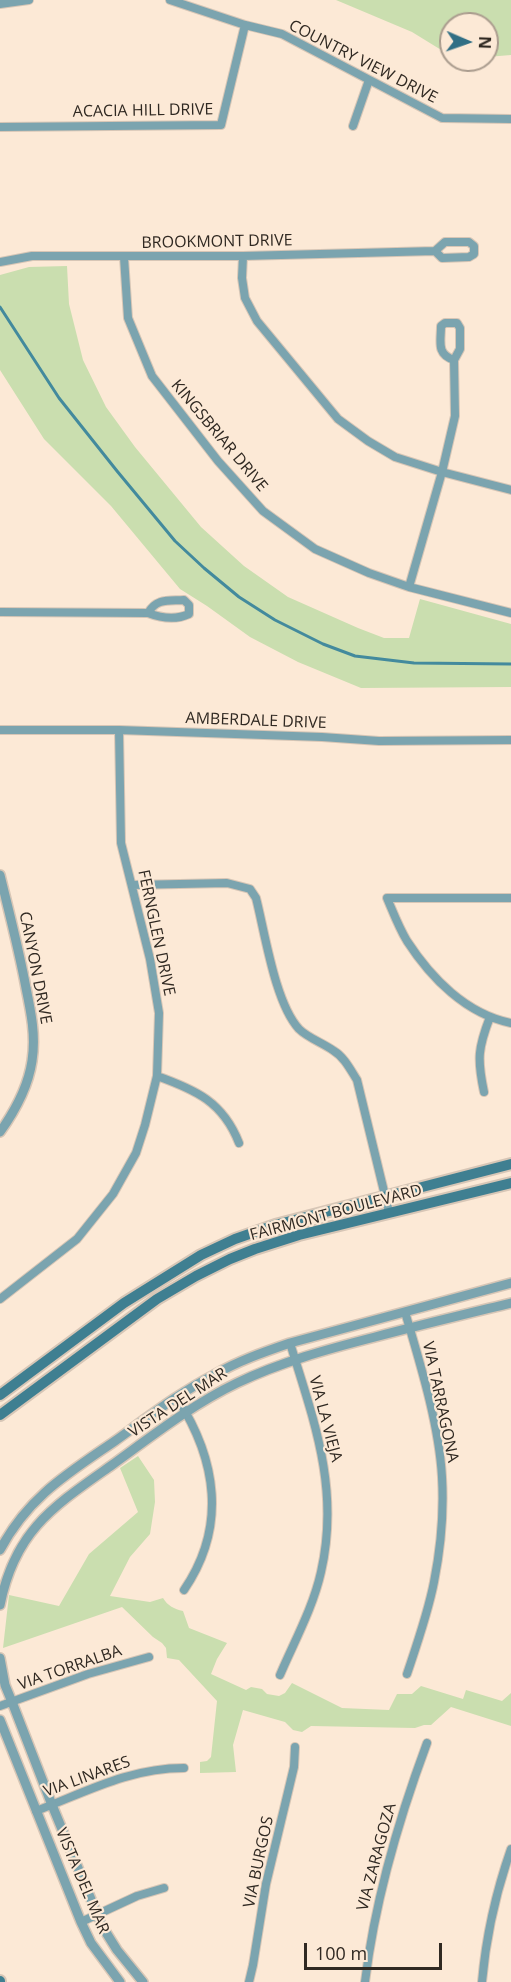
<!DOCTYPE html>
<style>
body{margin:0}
#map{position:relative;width:511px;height:1982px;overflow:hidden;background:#fce9d6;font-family:"Open Sans",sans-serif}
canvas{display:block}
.north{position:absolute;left:439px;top:12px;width:60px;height:60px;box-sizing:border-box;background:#fce9d6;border:2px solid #aa9c8e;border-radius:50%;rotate:92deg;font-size:16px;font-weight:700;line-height:24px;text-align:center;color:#302922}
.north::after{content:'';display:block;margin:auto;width:21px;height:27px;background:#316f85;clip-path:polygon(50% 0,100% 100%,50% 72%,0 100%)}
.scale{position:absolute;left:304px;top:1943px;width:138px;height:27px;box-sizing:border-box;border:3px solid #302922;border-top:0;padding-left:8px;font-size:18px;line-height:21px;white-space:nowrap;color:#302922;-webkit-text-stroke:4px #fce9d6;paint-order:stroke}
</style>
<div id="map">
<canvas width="511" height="1982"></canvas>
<div class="north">N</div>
<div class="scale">100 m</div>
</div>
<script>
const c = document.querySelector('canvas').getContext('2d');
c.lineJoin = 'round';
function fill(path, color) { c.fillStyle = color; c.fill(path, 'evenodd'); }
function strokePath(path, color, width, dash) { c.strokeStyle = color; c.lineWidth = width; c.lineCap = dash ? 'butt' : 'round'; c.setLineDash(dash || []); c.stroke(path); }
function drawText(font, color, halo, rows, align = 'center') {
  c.font = font + ' "Open Sans",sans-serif'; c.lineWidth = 4.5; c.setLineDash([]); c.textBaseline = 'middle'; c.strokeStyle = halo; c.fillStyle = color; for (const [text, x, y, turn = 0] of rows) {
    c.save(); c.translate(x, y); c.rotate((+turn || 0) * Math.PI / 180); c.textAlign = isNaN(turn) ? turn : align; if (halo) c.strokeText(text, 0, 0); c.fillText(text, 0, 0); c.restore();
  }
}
fill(new Path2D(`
 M336 0H511V55L487 57V24H451V56L412 32Z
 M67 266 69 304 83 360 106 407 135 447 201 527 244 566 288 597 358 628 384 638H409L420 599 511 624V687L361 688 298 662 250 637 207 606 180 589 111 506 44 439 0 370V275L29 267Z
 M138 1456 154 1480 155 1502 150 1534 130 1557 110 1596 150 1602 163 1598C168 1606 174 1609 183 1611L189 1628 227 1643 217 1659 211 1674 246 1690 251 1687 262 1689 267 1694 279 1696 285 1693 292 1683 342 1708 389 1710 397 1694H412L421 1686 463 1699 466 1690 502 1701 511 1693V1726L451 1707 431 1725H424L415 1728 311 1726 302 1732 293 1730 285 1722 243 1710 233 1745 236 1772 200 1773V1762L207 1761 211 1757 217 1701 179 1660 167 1658 166 1648 162 1643 153 1637 122 1607 3 1648 9 1595 59 1606 89 1554 138 1512 120 1468Z`), '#cadeaf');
strokePath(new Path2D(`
 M0 307 59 398 117 471 175 541 204 568 239 597 275 620 323 644 355 656 414 663 511 664`), '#438a9d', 3);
const minor = new Path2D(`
 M170 0 245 25 282 34 442 118 511 119
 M0 4 29 0
 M353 126 369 80
 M0 127 221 125 245 25
 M243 256 242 278 245 298 257 321 338 419 368 441 395 457 442 472 511 490
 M124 257 128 318 152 376 218 461 263 511 315 549 369 573 409 587 511 613
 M0 262 32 256H243L435 251 445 242H469L474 246V254L469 257 442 258 435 251
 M409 587 442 472 455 416 454 360 460 349V328L457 323H445L441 326C441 342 436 354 454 360
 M0 612 148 613C161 618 176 620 189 614V605L184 600C168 601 157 598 148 613
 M0 730H119L322 737 379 741 511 740
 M132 885 227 883 250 889 256 898C265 933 275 1003 299 1029 308 1038 323 1043 334 1051 344 1057 350 1069 357 1080L389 1212
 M511 898H387C393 912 399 928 407 941 431 978 466 1014 511 1023
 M157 1076C196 1090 223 1102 239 1143
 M484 1092C477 1059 478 1048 490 1017
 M0 1299 77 1239 113 1194 136 1153 145 1125 157 1076 159 1013 150 959 121 843 119 730
 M405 1312C420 1363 439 1424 442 1477 444 1512 441 1547 434 1582 428 1613 417 1644 407 1674
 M177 1398C217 1460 227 1527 184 1590
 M280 1675C294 1642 313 1608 321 1572 340 1489 314 1421 290 1343
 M0 1706 88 1674 149 1657
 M36 1811C86 1792 129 1768 184 1768
 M81 1922 137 1896 164 1888
 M249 1982 253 1965 266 1884 294 1767 295 1747
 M365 1982C375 1899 398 1821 427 1743
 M482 1982C486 1936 496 1892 511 1849`);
const tertiary = new Path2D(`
 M0 875C9 912 19 950 26 988 31 1012 36 1036 32 1061 28 1088 15 1111 0 1132
 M0 1550C28 1497 67 1474 115 1441 147 1418 179 1393 214 1375 238 1361 264 1352 290 1343L511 1283
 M0 1605C15 1530 54 1506 112 1465 152 1436 193 1404 237 1383 281 1362 328 1349 375 1337 420 1325 466 1314 511 1303
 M0 1658 5 1685 12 1702 52 1805 102 1926 117 1950 143 1982
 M0 1720 81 1922 91 1943 120 1982`);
const secondary = new Path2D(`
 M0 1395 124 1303 201 1255 235 1239 275 1225 511 1164
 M0 1415 157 1299 196 1276 230 1259 255 1249 299 1235 511 1183
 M0 1981V1982`);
strokePath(minor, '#d7c6b6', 10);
strokePath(tertiary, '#d7c6b6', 12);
strokePath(secondary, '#d7c6b6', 14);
strokePath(minor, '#7ba4af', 8);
strokePath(tertiary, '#7ba4af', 9);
strokePath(secondary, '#3f7f91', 10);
drawText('16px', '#302922', '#fce9d6', [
 ["COUNTRY VIEW DRIVE",363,62,27],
 ["ACACIA HILL DRIVE",143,111,-1],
 ["BROOKMONT DRIVE",217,242,-1],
 ["KINGSBRIAR DRIVE",219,436,50],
 ["AMBERDALE DRIVE",256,721,2],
 ["FERNGLEN DRIVE",156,933,78],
 ["CANYON DRIVE",35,968,79],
 ["FAIRMONT BOULEVARD",336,1213,-15],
 ["VIA TARRAGONA",440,1402,78],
 ["VISTA DEL MAR",178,1403,-33],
 ["VIA LA VIEJA",325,1419,75],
 ["VIA TORRALBA",70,1668,-19],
 ["VIA LINARES",87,1777,-20],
 ["VIA ZARAGOZA",377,1857,-75],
 ["VIA BURGOS",259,1862,-78],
 ["VISTA DEL MAR",82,1881,67]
]);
</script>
